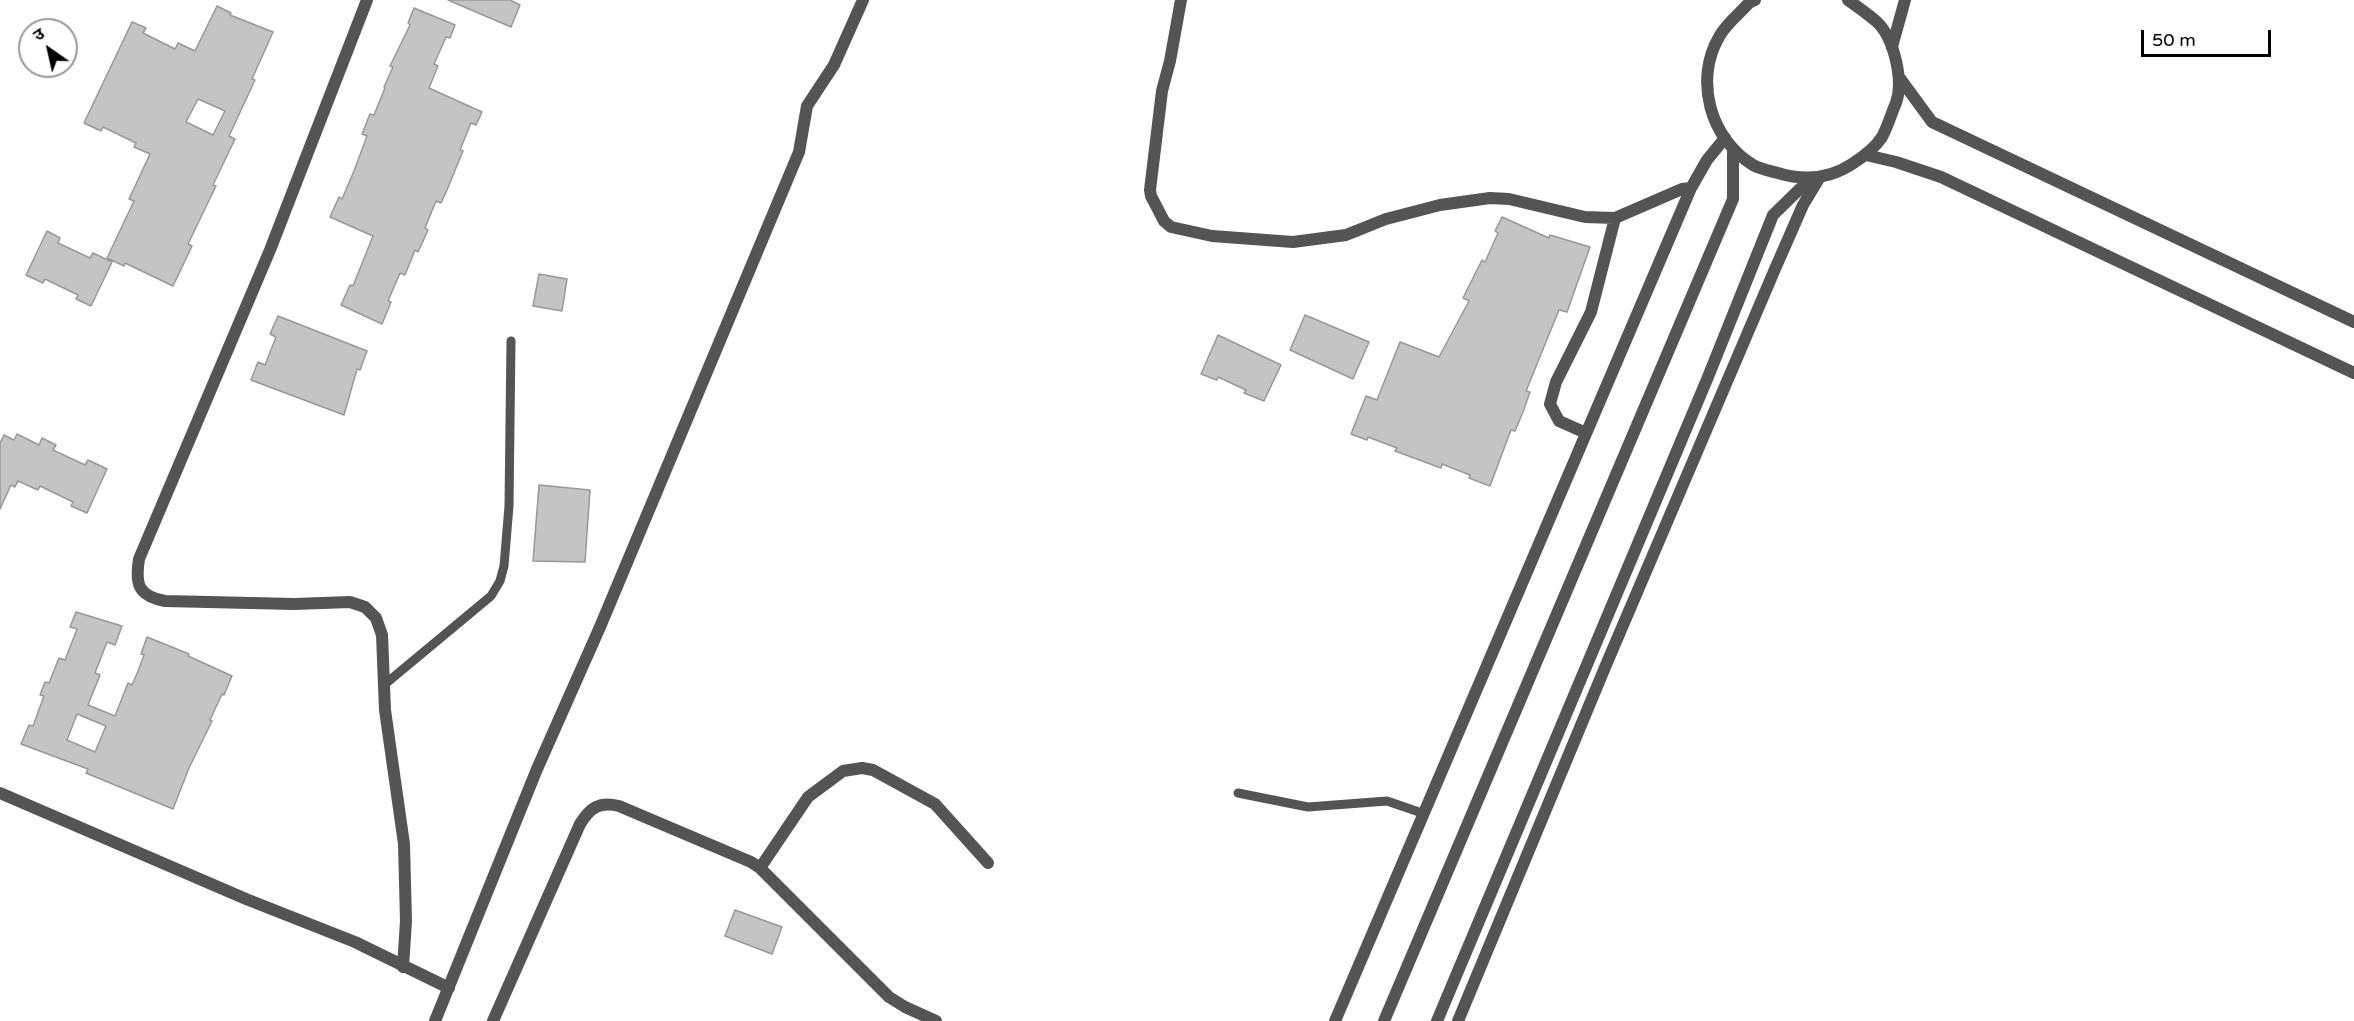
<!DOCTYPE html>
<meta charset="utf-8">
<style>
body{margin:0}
#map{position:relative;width:2354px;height:1021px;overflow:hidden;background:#fff;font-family:"Varela Round","Noto Sans Devanagari",sans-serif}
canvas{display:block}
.north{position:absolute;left:18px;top:18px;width:60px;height:60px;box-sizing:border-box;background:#fff;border:2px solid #999;border-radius:50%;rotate:326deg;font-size:16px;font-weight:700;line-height:24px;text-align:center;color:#000}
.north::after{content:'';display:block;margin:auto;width:21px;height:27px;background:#000;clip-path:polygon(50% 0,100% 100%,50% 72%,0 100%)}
.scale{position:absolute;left:2141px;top:30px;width:130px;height:27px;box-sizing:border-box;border:3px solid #000;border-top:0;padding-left:8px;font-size:18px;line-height:21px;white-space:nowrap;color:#000;-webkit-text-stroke:4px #fff;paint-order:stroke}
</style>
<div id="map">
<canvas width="2354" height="1021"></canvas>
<div class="north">उ</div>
<div class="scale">50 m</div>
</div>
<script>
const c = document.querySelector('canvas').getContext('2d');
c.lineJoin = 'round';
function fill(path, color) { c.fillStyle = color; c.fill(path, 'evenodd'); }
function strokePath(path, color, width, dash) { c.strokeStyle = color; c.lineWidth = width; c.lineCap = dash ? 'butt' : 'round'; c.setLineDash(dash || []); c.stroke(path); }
const building = new Path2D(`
 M448 0H510L520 5 511 27Z
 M217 6 231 13 230 15 273 32 252 79 255 80 229 136 235 139 213 185 216 186 188 244 192 246 173 286 125 263 124 266 107 258 134 201 129 199 150 154 134 147 136 143 103 127 101 131 84 123 132 22 146 28 143 33 175 49 178 43 195 51ZM198 99 225 111 213 135 186 122Z
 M414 8 455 25 450 38 446 37 434 64 438 66 429 88 482 112 476 125 471 123 460 150 463 151 447 190 441 203 436 201 425 228 428 230 418 252 415 250 405 275 400 273 388 301 391 302 382 324 341 305 350 285 353 286 373 236 330 217 339 197 342 199 354 171 367 136 362 134 370 114 374 115 385 88 384 87 393 67 390 66 410 25 408 23Z
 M1502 217 1549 238 1550 235 1590 247 1567 312 1559 310 1526 391 1530 392 1523 412 1515 431 1511 430 1490 486 1469 478 1470 475 1442 464 1441 468 1395 451 1397 448 1368 437 1367 440 1351 434 1366 396 1377 400 1400 342 1439 357 1469 301 1463 298 1482 260 1485 262 1498 233 1495 231Z
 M47 231 60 238 58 243 90 258 93 253 112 262 91 306 76 299 78 295 45 279 43 283 26 275Z
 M539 274 567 279 562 311 533 306Z
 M1305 315 1369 342 1353 379 1290 350Z
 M278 316 367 351 360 370 357 369 344 415 251 380 258 362 265 365 276 337 270 334Z
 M1218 335 1281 365 1264 401 1244 393 1246 390 1218 377 1217 380 1201 374Z
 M17 434 39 445 42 438 56 445 53 450 85 465 88 460 107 469 87 513 71 506 73 502 40 486 38 490 18 481 15 487 11 485 0 509V443L4 435 14 440Z
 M539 485 590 490 585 562 533 561Z
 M76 612 122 626 115 645 107 642 95 673 100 675 88 705 115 716 128 683 132 685 138 671 144 655 141 654 147 637 189 654 188 656 232 676 224 695 222 694 210 720 212 721 189 768 173 809 86 773 88 769 21 744 29 725 33 726 44 696 40 695 45 682 49 683 59 658 65 660 77 629 70 627ZM77 714 106 726 95 752 67 740Z
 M735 910 782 927 772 954 725 936Z`);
fill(building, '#c4c4c4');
strokePath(building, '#989898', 1.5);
strokePath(new Path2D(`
 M384 685 491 596 500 581 504 566 509 506 511 341
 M1238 793 1308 807 1387 801 1422 813`), '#545454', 9);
strokePath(new Path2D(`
 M367 0 270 250 139 559C135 584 138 596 165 601L294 604 350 602 365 607 376 618 382 635 385 710 404 844 406 921 403 967
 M1181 0 1170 61 1162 91 1150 190 1151 196 1164 221 1171 227 1212 236 1293 242 1346 235 1386 219 1440 205 1490 198 1509 199 1585 217 1615 218 1682 189 1691 188
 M1892 47 1905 0
 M1586 433 1559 421 1550 404 1556 382 1591 312 1615 218
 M0 793 246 899 355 942 449 988
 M760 868 808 797 843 771 862 768 873 770 935 804 988 863
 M435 1021 537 769 600 627 799 152 807 106 834 65 863 0
 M493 1021 580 824C590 808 599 801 619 806L751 862 760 868 889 997 905 1007 936 1021
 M1335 1021 1691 188 1707 160 1725 138
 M1458 1021 1606 665 1775 269 1803 205 1820 177`), '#545454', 12);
strokePath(new Path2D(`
 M1755 0 1749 3C1740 13 1725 25 1719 37 1694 80 1710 139 1753 165 1760 169 1770 171 1778 173 1804 181 1829 179 1852 164 1863 157 1875 148 1882 137 1888 126 1891 114 1896 103 1904 81 1894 38 1877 22 1868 14 1858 7 1848 0
 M1899 77 1932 122 2354 322
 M1866 155 1896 162 1941 177 2354 373
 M1384 1021 1733 199V150
 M1437 1021 1708 377 1773 215 1811 178`), '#545454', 12);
</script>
